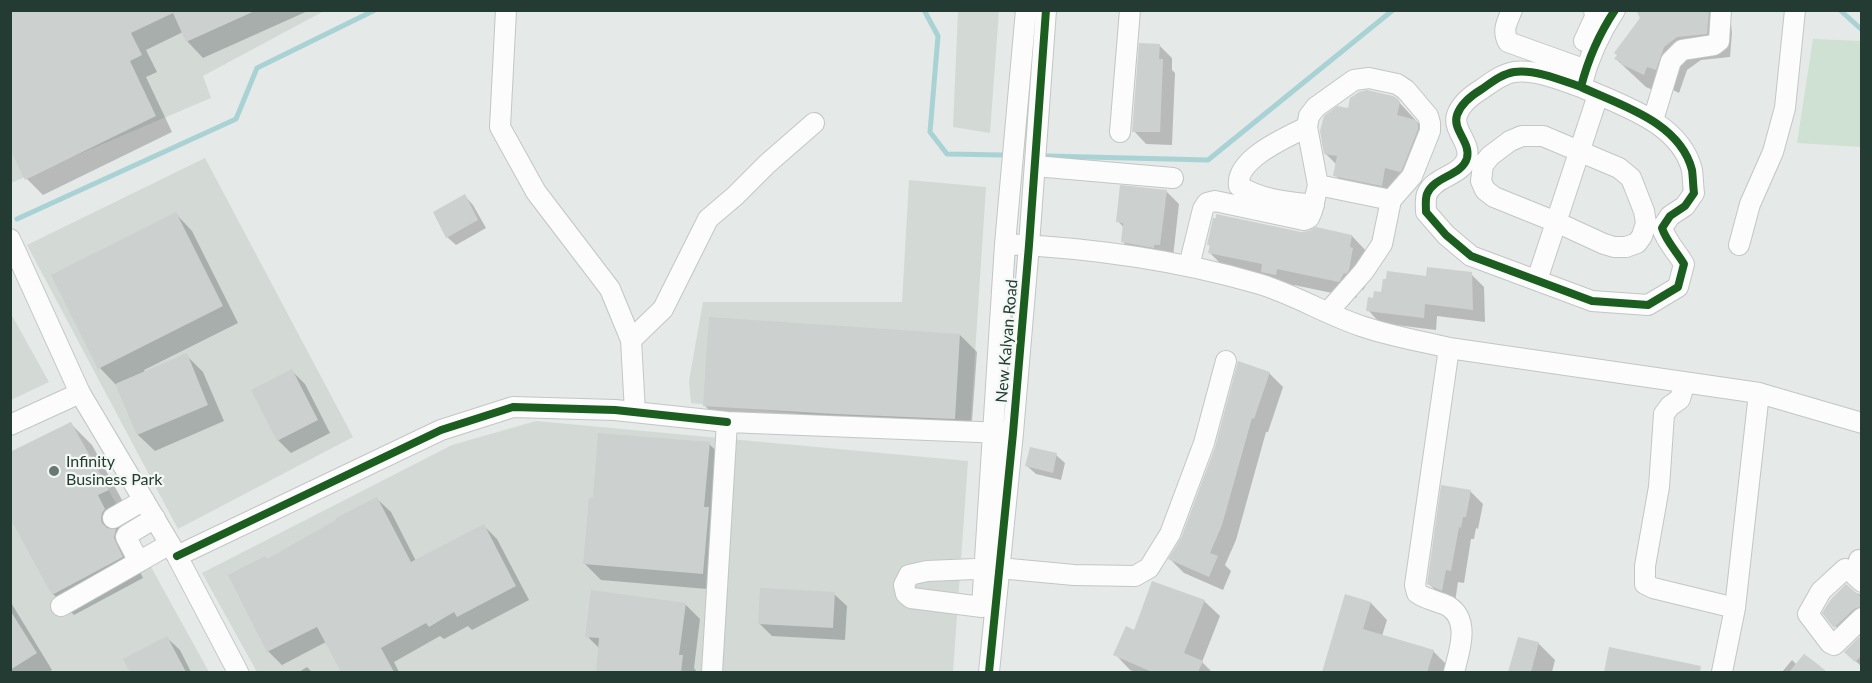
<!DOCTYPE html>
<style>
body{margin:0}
#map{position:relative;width:1872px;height:683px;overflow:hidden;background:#e5e9e7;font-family:Lato,sans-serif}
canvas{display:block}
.frame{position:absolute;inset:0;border:12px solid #243b33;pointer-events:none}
</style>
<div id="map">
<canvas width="1872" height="683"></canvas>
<div class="frame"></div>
</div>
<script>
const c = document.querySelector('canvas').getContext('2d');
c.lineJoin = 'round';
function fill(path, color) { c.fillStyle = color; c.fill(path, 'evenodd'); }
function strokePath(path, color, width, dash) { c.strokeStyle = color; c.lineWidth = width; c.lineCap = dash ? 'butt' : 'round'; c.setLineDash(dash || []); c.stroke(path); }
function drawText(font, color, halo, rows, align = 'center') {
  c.font = font + ' Lato,sans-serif'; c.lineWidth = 4.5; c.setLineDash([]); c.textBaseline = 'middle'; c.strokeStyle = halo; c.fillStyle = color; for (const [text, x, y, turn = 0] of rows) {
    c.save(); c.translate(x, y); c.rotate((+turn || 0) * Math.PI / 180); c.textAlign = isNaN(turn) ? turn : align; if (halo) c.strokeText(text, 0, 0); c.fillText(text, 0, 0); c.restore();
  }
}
fill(new Path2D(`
 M11 11H324L203 76 211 98 11 183Z
 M958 11H999L990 133 953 127Z
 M205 158 353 437 178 529 27 245Z
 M909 180 986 187 970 430 691 403 689 381 703 302H902Z
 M10 312 49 382 11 400H10Z
 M536 421 968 461 953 672H257L202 573 452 445Z
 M71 422 209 672H11V452Z`), '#d3dad6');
fill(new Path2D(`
 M1813 39 1861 41V147L1797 143Z`), '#cfe1d3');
fill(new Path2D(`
 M15 10H310L203 58 187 41 183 32 146 50 157 72 146 77 172 132 43 195 27 179Z
 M1639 10H1727L1730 14 1732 33 1730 57 1701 60 1687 70 1679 93 1671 89 1668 97 1646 87 1616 59 1642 18Z
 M1159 45 1172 58V70L1175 73 1172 145 1146 144 1134 131Z
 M1397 100 1432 138 1434 146 1418 186 1401 184 1398 202 1352 192 1335 175 1337 165 1326 154 1349 110Z
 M1166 191 1179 204 1173 257 1135 254 1122 241 1124 228 1118 221Z
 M465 196 473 205 486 228 456 245 447 237Z
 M176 214 192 231 238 323 144 370 145 373 186 355 203 372 224 421 155 451 138 435 117 386 100 368Z
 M1301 233 1352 236 1368 253 1369 266 1365 287 1363 290 1360 289 1356 298 1294 285 1292 291 1227 270 1210 253 1211 247 1208 244Z
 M1471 274 1484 287 1485 322 1437 316 1436 330 1380 323 1368 310 1374 299 1383 294 1427 278Z
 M960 335 977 352 971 435 721 422 704 405Z
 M292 371 305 384 330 433 291 453 278 440Z
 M1269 373 1283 387 1268 432H1266L1236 540 1225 565 1231 571 1223 590 1184 573 1170 559 1183 539Z
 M71 424 92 445 128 511 118 517 126 531 134 560 143 578 74 615 53 594Z
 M709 444 726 460 719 590 601 580 585 564 594 500Z
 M1056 455 1065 463 1061 480 1036 474 1027 466Z
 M1470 491 1483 504 1478 529 1476 528 1474 539H1471L1464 583 1458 582 1455 602 1442 597 1429 584Z
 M377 499 391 512 416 561 484 526 497 539 529 600 472 630 468 626 444 639 440 636 394 662 399 672H343L326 642 282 665 268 651V561Z
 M1854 592 1861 595 1862 628 1848 640 1824 613Z
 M834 594 847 606 845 640 772 636 759 623Z
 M1346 596 1371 603 1387 620 1382 636 1433 651 1450 668 1448 672H1323Z
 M10 601 52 670 49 672H10Z
 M1204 601 1220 616 1202 662 1212 672H1136L1130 670 1115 654 1135 632Z
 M685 604 700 619 694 668 697 672H598L600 649 587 636Z
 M1862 637V667L1846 652Z
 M167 638 180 650 191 672H131L125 660Z
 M1519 638 1538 643 1555 660 1552 672H1510Z
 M1610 649 1684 664 1692 672H1606Z
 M1805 656 1825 672H1782L1792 660 1797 665Z
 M307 667 312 672H299Z`), '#0003');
strokePath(new Path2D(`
 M924 10 938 36 930 132 947 154 1003 155
 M1840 10 1862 30
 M1047 156 1208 160 1393 10
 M17 219 236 119 257 68 375 10`), '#a9d2d4', 5);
fill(new Path2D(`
 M10 10H257L186 42 173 13 131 33 142 55 130 61 156 116 25 180 10 149Z
 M1636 10H1709L1707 34 1677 37 1664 47 1656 70 1647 67 1644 75 1621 64V62L1614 59 1617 55 1614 53 1640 18Z
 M1139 43 1160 44 1159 59H1163L1160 132H1132Z
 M1367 90 1393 96 1398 99 1400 102 1397 115 1416 120 1418 125V129L1402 170 1400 172 1385 168 1382 186 1333 176 1337 156 1324 154 1320 131 1324 116 1337 106 1348 108 1350 98 1359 92Z
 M1120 185 1167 190 1160 245H1154V248L1121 242 1123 223 1116 222Z
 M465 194 478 220 446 238 433 212Z
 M176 212 223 306 98 369 51 275Z
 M1216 214 1301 232 1308 231 1316 227 1352 235 1350 247 1353 248 1349 270 1346 274 1344 273 1339 282 1277 269 1276 275 1261 272 1262 264 1208 253 1210 245H1207L1213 218H1216Z
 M1427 267 1472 272 1473 310 1425 304 1424 318 1366 311 1368 297 1373 298 1374 291 1381 292 1383 279H1386L1387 271 1426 276Z
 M709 317 960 334 955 419 835 414 703 406Z
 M187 353 208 405 137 435 115 384Z
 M1238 361 1270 372 1254 419 1252 418 1222 525 1210 553 1218 556 1209 577 1168 559 1181 538 1215 447Z
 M292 369 318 420 277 441 251 390Z
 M71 422 109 490 98 495 105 509 102 513 101 519 102 523 107 528 116 529 114 538 123 557 52 595 10 518V452Z
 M598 433 710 442 704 507H709L703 574 583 564 589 498H593Z
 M1030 447 1057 453 1053 473 1025 466Z
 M1441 485 1471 490 1466 517H1463L1461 528 1459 527 1451 571 1446 570 1442 591 1427 584Z
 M377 497 411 562 484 524 516 586 457 617 454 612 429 627 426 623 381 648 394 672H341L317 627 267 652 228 575 265 556 267 559 336 520V518Z
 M1152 581 1205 600 1184 653 1203 661 1198 672H1152L1113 655 1126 626 1134 630Z
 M1846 584 1862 598V606L1854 609 1834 628 1822 613 1831 599Z
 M760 588 835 592 833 628 758 624Z
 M591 590 686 603 679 655H683L681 672H596L599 638 585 637Z
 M1345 594 1371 602 1363 629 1434 650 1427 672H1322Z
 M10 610 37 653 10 670Z
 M167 636 186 672H130L123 659Z
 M1518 637 1539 642 1531 672H1508Z
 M1859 637 1862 639V655L1855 662 1844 652Z
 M1609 647 1701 666 1700 672H1604Z
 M1804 654 1815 662 1827 672H1789Z`), '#ccd0ce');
const minor = new Path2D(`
 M506 10 500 127 536 192 610 289 631 340 635 412
 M1512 10C1507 22 1502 30 1508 42L1586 70
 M1584 41 1595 17 1594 10
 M1581 87C1561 80 1535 69 1514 72 1502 74 1492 82 1482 89 1472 95 1461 103 1457 115 1452 130 1471 142 1467 158 1462 176 1434 176 1427 194 1425 199 1426 207 1426 212L1446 235 1471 256 1592 301 1648 305 1678 287 1684 264C1677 252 1666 241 1662 228L1670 216 1685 206 1694 193C1693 186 1693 177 1692 170 1680 122 1620 105 1581 87 1588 59 1599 34 1615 10
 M1653 120 1671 61 1682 50 1714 45 1719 41 1721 10
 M1307 127C1287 137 1235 159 1239 186 1261 200 1288 202 1314 205
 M1120 132 1130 10
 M1522 136H1543L1619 168 1631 178 1644 211 1646 223 1642 236 1637 243 1626 247H1614L1604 244 1556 222 1494 197 1485 190 1481 181 1483 165 1490 156 1510 141Z
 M1035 166 1173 178
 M1318 185 1391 200
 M10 239 80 393 10 425
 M1005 244C1091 248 1173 259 1256 283 1292 293 1325 314 1361 326 1390 336 1420 341 1449 348L1759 393
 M1739 245 1750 204 1773 152 1785 108 1795 10
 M1189 266 1203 209 1207 203 1215 201 1304 220 1309 218 1312 211 1318 185 1307 127 1309 116 1316 107 1354 80 1369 78 1397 84 1406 90 1428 116 1430 123V131L1412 176 1391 200 1382 244 1364 271 1328 312
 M1537 280 1598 95
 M631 340 663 309 708 219 735 196 767 164 814 123
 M1449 348 1415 585 1417 593C1427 600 1438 601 1448 606 1471 620 1459 652 1454 672
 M1685 382 1680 399 1670 406 1664 414 1659 487 1645 566V584L1653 588 1735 608
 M80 393 177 556 238 672
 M113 518 144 500
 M177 556 441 430 513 407 615 410 727 422
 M1859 560 1862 563
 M139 562 126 537 127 535 155 518
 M1862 582 1849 570 1845 569 1821 591 1808 614 1830 643 1834 645 1862 618
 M61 606 170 544
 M982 607 1005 244 1026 10
 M982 607 911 598 906 594 904 585 909 575 927 571 999 568 1074 575 1135 576 1149 568 1170 534 1204 443 1226 361
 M712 672 727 422 1004 433
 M989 672 1013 433 1029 245 1046 10
 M1722 672 1735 608 1759 393 1862 423`);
strokePath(minor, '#c2c6c4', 22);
strokePath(minor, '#fbfcfb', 20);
strokePath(new Path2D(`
 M1581 87C1561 80 1535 69 1514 72 1502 74 1492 82 1482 89 1472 95 1461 103 1457 115 1452 130 1471 142 1467 158 1462 176 1434 176 1427 194 1425 199 1426 207 1426 212L1446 235 1471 256 1592 301 1648 305 1678 287 1684 264C1677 252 1666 241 1662 228L1670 216 1685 206 1694 193C1693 186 1693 177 1692 170 1680 122 1620 105 1581 87 1588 59 1599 34 1615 10
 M177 556 441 430 513 407 615 410 727 422
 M989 672 1013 433 1029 245 1046 10`), '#1b5e20', 8);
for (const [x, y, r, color] of [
 [54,471,6,"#687872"]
]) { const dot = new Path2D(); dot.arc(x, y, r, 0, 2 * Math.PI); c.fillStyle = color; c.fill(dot); strokePath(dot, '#f3f8f5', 2); }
drawText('16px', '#243b33', '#f3f8f5', [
 ["New Kalyan Road",1007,341,-85]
]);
drawText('16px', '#243b33', '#f3f8f5', [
 ["Infinity",66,462],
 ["Business Park",66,480]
], 'left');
</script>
